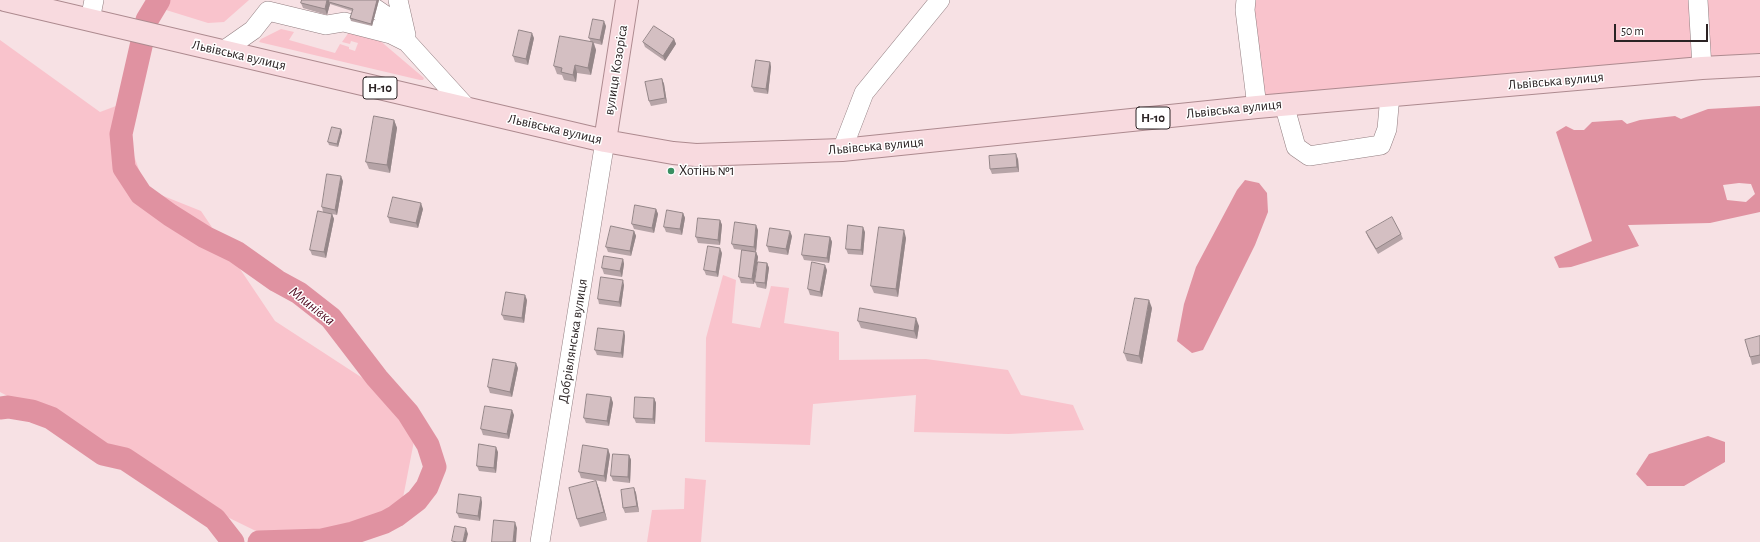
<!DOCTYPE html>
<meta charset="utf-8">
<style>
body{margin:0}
#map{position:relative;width:1760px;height:542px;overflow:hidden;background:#f7e1e4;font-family:"Alegreya Sans",sans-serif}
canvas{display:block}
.scale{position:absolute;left:1614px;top:24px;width:94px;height:18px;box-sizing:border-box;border:2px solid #2b2324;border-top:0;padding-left:5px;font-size:12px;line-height:14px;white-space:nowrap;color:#2b2324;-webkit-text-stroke:3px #fff;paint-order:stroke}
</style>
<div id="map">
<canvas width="1760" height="542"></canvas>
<div class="scale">50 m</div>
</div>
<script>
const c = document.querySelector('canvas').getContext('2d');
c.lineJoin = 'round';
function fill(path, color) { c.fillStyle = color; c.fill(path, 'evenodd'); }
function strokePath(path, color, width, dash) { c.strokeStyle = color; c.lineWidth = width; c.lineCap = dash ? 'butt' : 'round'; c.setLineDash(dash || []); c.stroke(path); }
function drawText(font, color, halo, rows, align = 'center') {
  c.font = font + ' "Alegreya Sans",sans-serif'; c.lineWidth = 3; c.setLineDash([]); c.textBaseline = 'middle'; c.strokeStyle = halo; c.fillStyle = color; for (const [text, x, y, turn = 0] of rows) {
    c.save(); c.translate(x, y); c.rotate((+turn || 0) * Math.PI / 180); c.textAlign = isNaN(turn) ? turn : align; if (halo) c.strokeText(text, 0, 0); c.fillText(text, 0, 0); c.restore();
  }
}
fill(new Path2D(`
 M146 0H249L224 22 208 23 150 5Z
 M1251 0H1690L1693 60 1262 95Z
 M1705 0H1760V53L1708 57Z
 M281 29 294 32 289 40 335 53 340 44 349 47V49L355 51 358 43 351 41 350 44 342 42 349 32 378 39 424 78 423 80H420L259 42 261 39Z
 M0 40 100 112 116 106 146 189 201 211 275 321 387 394 414 441 402 503 331 532 262 534 215 511 104 447 0 392Z
 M723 275 736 280 732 323 760 328 771 286 789 288 784 323 839 332V360L926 359 1008 370 1021 395 1073 405 1084 430 1009 434 914 432 916 395 813 404 810 445 705 442 706 338Z
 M685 478 706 480 701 542H647L652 510 684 509Z`), '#f9c3cc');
fill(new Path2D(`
 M1760 106V212L1710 223 1628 225 1639 246 1571 267 1559 268 1554 257 1592 241 1556 132 1566 126 1574 130H1584L1592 122 1622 120 1627 124 1640 120 1675 116 1681 119 1708 109ZM1739 183 1751 184 1755 194 1746 202 1727 200 1723 185Z
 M1245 180 1259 183 1267 193 1268 212 1255 245 1203 350 1192 353 1177 341 1184 304 1196 267 1237 190Z
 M1708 436 1725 442V462L1684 486H1647L1636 474 1649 454Z`), '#e092a1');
strokePath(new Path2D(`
 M159 0 147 20 121 134 124 168 141 194 170 215 205 237 236 252 277 281 299 293 331 318 377 378 408 413 428 445 435 467 427 487 417 500 396 516 385 522 353 533 322 540 259 542
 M0 408 8 407 32 411 51 418 103 454 125 459 215 519 233 542`), '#e092a1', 23);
const minor = new Path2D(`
 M398 0 406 35
 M1246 0 1245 10 1257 107
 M1698 0 1702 68
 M376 9 395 22 407 42
 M90 20 94 0
 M223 51 253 30 268 11 326 25 344 22 391 34 407 42 467 108
 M1284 104 1296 147 1309 156 1381 145 1387 129 1390 95
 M842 150 864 93 940 0
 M540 542 605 141`);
const major = new Path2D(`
 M5 0 605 141 673 153 696 155 842 150 1257 107 1702 68 1760 65
 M605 141 627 0`);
strokePath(minor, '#927e81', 20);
strokePath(major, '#ad8a8f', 24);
strokePath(minor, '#fff', 19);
strokePath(major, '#f8dadf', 22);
fill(new Path2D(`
 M302 0H379L372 26 351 21 350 18 352 11 330 4 327 15 303 8 301 3Z
 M606 26 602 45 594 43 596 50 591 75 577 73 576 82 564 80 562 75 557 74 554 66 591 42 589 38Z
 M534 38 528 65 515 62 513 56Z
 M674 39 676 44 665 61 645 47 643 42Z
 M770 62 771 67 768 94 754 92 752 87Z
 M662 79 664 84 667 103 651 106 649 101Z
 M394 120 397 128 390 173 369 169 366 162Z
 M341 129 342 132 338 147 329 145 328 142Z
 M1018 159 1019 172 992 174 990 169Z
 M343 181 337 215 332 214 334 219 326 258 312 255 310 250 323 212 322 207Z
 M423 209 418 228 390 223 388 217Z
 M656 209 658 214 654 233 634 229 632 224Z
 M683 213 685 218 682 235 666 232 664 227Z
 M720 220 722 225 720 245 698 243 696 237Z
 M758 230 756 252 758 257 754 284 741 283 739 277 742 250 734 249 732 244Z
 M634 231 636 236 631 256 608 252 606 247Z
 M865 232 863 255 848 254 846 249Z
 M1366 232 1401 234 1403 239 1378 254 1368 237Z
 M792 236 788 255 769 252 767 246Z
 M830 237 832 242 829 263 804 260 802 255Z
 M906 238 898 297 874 293 871 286Z
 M722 253 718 277 706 275 704 270Z
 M623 259 624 264 622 277 604 274 602 268Z
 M767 263 769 268 766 289 757 287 755 282Z
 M827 270 822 297 810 295 808 289Z
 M624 285 621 307 599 304 598 299Z
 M527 300 524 323 504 320 502 315Z
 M1152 308 1142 364 1127 361 1124 353Z
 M858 321 919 326 917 339 861 328Z
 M624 331 625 336 623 358 597 355 595 350Z
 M1760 336V363L1752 365 1750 357Z
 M518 368 512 397 490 393 488 387Z
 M611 397 613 403 609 426 586 423 584 418Z
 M654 398 656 403 655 424 636 423 634 418Z
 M514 415 509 439 483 435 481 429Z
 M608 449 610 455 606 482 581 478 579 472Z
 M498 452 496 473 479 471 477 466Z
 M629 455 631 460 630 483 613 481 611 476Z
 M596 481 599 489 607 520 580 527 577 519Z
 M634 488 636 493 639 512 625 513 623 508Z
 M482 502 480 521 459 518 457 513Z`), '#b6a4a7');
fill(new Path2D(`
 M327 0H331L329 2 330 4 327 15 325 9Z
 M377 0H379L372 26 371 24Z
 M604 21 606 26 602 45 600 40Z
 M532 33 534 38 528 65 526 59Z
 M674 39 676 44 665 61 663 56Z
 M593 42 596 50 591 75 588 68Z
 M770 62 771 67 768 94 766 89Z
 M575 65 577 73 576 82 573 75Z
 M662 79 664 84 667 103 665 98Z
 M394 120 397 128 390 173 387 165Z
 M341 129 342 132 338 147 337 144Z
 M1016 154 1018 159 1019 172 1017 167Z
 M341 176 343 181 337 215 335 210Z
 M421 203 423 209 418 228 416 223Z
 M656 209 658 214 654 233 652 228Z
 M683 213 685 218 682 235 680 229Z
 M332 214 334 219 326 258 324 252Z
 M720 220 722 225 720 245 718 240Z
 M756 225 758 230 756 252 754 247Z
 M863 227 865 232 863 255 861 250Z
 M904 230 906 238 898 297 896 289Z
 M634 231 636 236 631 256 630 251Z
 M790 231 792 236 788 255 786 249Z
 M830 237 832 242 829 263 827 258Z
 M720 248 722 253 718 277 716 272Z
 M756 252 758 257 754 284 752 279Z
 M623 259 624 264 622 277 620 271Z
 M767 263 769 268 766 289 765 283Z
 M825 265 827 270 822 297 820 292Z
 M623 280 624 285 621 307 619 302Z
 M525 295 527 300 524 323 522 318Z
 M1149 300 1152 308 1142 364 1139 356Z
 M916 318 919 326 917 339 914 331Z
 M624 331 625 336 623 358 621 353Z
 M516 363 518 368 512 397 510 392Z
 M611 397 613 403 609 426 607 421Z
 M654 398 656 403 655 424 653 419Z
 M512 410 514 415 509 439 507 434Z
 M496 447 498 452 496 473 494 468Z
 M608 449 610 455 606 482 604 476Z
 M629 455 631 460 630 483 628 477Z
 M596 481 599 489 607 520 604 512Z
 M634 488 636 493 639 512 637 506Z
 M481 497 482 502 480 521 478 516Z
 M515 522 517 528 516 542H513Z
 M466 528 468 534 466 542H463Z`), '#948688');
const building = new Path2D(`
 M302 0H327L325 9 301 3Z
 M329 0H377L371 24 350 18 353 9 329 2Z
 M593 19 604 21 600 40 589 38Z
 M654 26 674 39 663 56 643 42Z
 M519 30 532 33 526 59 513 56Z
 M560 36 593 42 588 68 575 65 573 75 561 72 562 68 554 66Z
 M756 60 770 62 766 89 752 87Z
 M662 79 665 98 649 101 645 82Z
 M374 116 394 120 387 165 366 162Z
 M332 127 341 129 337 144 328 142Z
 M1016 154 1017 167 990 169 989 156Z
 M327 174 341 176 335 210 322 207Z
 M393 197 421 203 416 223 388 217Z
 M635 205 656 209 652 228 632 224Z
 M667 210 683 213 680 229 664 227Z
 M318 211 332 214 324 252 310 250Z
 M1392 217 1401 234 1376 249 1366 232Z
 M698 218 720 220 718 240 696 237Z
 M735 222 756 225 754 247 732 244Z
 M848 225 863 227 861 250 846 249Z
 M611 226 634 231 630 251 606 247Z
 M879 227 904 230 896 289 871 286Z
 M770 228 790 231 786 249 767 246Z
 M805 234 830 237 827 258 802 255Z
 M708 246 720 248 716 272 704 270Z
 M742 250 756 252 752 279 739 277Z
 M604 256 623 259 620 271 602 268Z
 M758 262 767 263 765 283 755 282Z
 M812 262 825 265 820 292 808 289Z
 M601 277 623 280 619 302 598 299Z
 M506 292 525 295 522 318 502 315Z
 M1135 298 1149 300 1139 356 1124 353Z
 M860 308 916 318 914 331 858 321Z
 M598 328 624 331 621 353 595 350Z
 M1760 336V355L1750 357 1745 340Z
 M493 359 516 363 510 392 488 387Z
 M587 394 611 397 607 421 584 418Z
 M635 397 654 398 653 419 634 418Z
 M485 406 512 410 507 434 481 429Z
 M479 444 496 447 494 468 477 466Z
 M583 445 608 449 604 476 579 472Z
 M613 454 629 455 628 477 611 476Z
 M596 481 604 512 577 519 569 488Z
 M634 488 637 506 623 508 621 490Z
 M459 494 481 497 478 516 457 513Z
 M494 520 515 522 513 542H492Z
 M455 526 466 528 463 542H457L452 541Z`);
fill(building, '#d4bfc2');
strokePath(building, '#948688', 1);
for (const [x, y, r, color] of [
 [671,171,4,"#3a8f62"]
]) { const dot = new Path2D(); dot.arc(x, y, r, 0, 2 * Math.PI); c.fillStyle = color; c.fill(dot); strokePath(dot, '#fff', 1.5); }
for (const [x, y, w] of [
 [380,88,34],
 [1153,118,34]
]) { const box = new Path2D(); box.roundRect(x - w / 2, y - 11, w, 22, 3); c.fillStyle = '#fff'; c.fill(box); strokePath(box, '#2b2324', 1); }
drawText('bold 13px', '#2b2324', null, [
 ["Н-10",380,88],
 ["Н-10",1153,118]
]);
drawText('14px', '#2b2324', '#fff', [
 ["Львівська вулиця",239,55,13],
 ["вулиця Козоріса",616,70,-81],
 ["Львівська вулиця",1556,81,-5],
 ["Львівська вулиця",1234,109,-6],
 ["Львівська вулиця",555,129,13],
 ["Львівська вулиця",876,146,-5],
 ["Добрівлянська вулиця",573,341,-81]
]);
drawText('14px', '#2b2324', '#fff', [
 ["Хотінь №1",679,171]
], 'left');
drawText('italic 15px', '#510c22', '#fff', [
 ["Млинівка",312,306,38]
]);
</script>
